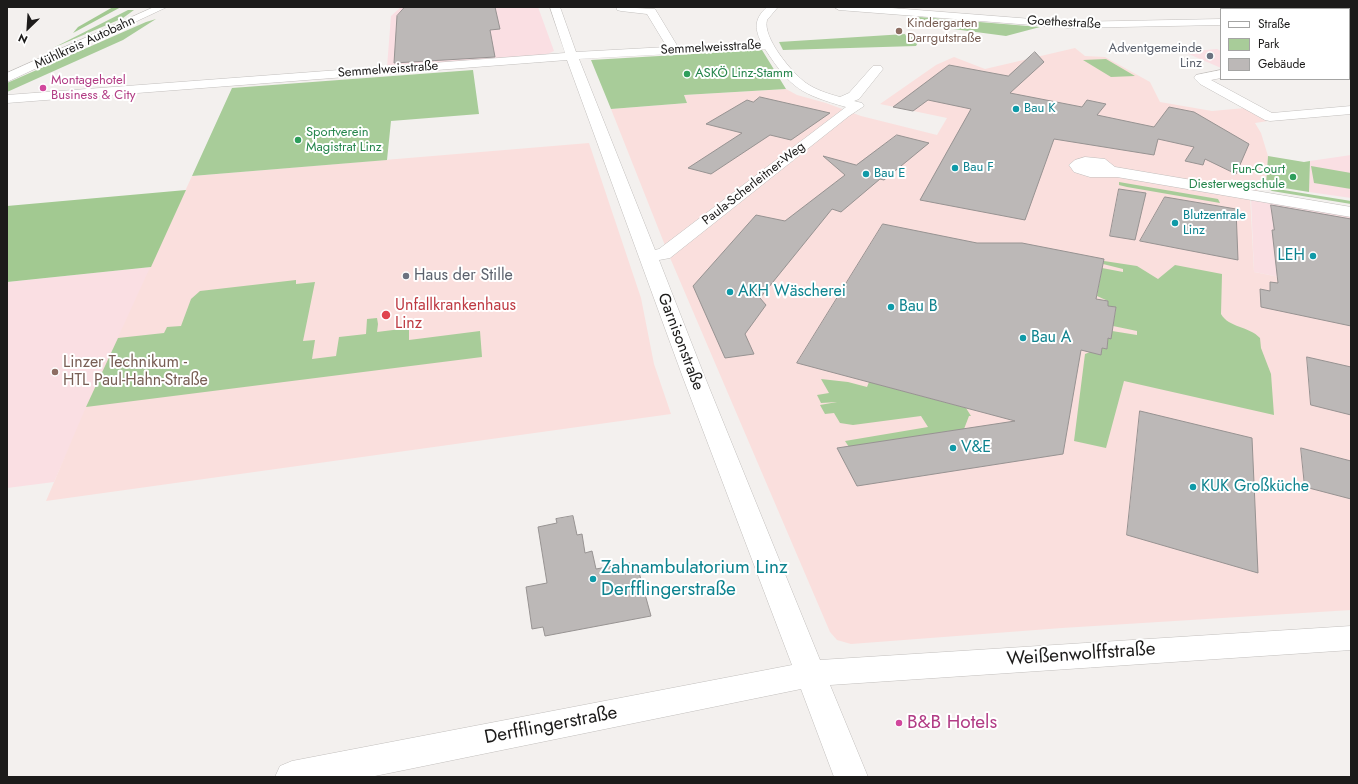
<!DOCTYPE html>
<meta charset="utf-8">
<style>
body{margin:0}
#map{position:relative;width:1358px;height:784px;overflow:hidden;background:#f3f0ee;font-family:Jost,sans-serif}
canvas{display:block}
.frame{position:absolute;inset:0;border:8px solid #1c1b1a;pointer-events:none}
.legend{position:absolute;left:1220px;top:8px;width:130px;height:72px;box-sizing:border-box;background:#fff;border:1px solid #a4a4a3;margin:0;padding:5px 7px;list-style:none;font-size:12px;color:#1c1b1a}
.legend li{display:flex;align-items:center;gap:8px;height:20px}
.legend b{width:20px;border:1px solid #a4a4a3}
.north{position:absolute;left:8px;top:8px;width:40px;height:40px;-webkit-text-stroke:3px #fff;paint-order:stroke;rotate:205deg;font-size:11px;font-weight:700;line-height:16px;text-align:center;color:#1c1b1a}
.north::after{content:'';display:block;margin:auto;width:14px;height:18px;background:#1c1b1a;clip-path:polygon(50% 0,100% 100%,50% 72%,0 100%)}
</style>
<div id="map">
<canvas width="1358" height="784"></canvas>
<div class="frame"></div>
<ul class="legend">
<li><b style="height:5px;background:#fff"></b>Straße</li>
<li><b style="height:11px;background:#a8cc99"></b>Park</li>
<li><b style="height:11px;background:#bcb8b7"></b>Gebäude</li>
</ul>
<div class="north">N</div>
</div>
<script>
const c = document.querySelector('canvas').getContext('2d');
c.lineJoin = 'round';
function fill(path, color) { c.fillStyle = color; c.fill(path, 'evenodd'); }
function strokePath(path, color, width, dash) { c.strokeStyle = color; c.lineWidth = width; c.lineCap = dash ? 'butt' : 'round'; c.setLineDash(dash || []); c.stroke(path); }
function drawText(font, color, halo, rows, align = 'center') {
  c.font = font + ' Jost,sans-serif'; c.lineWidth = 4; c.setLineDash([]); c.textBaseline = 'middle'; c.strokeStyle = halo; c.fillStyle = color; for (const [text, x, y, turn = 0] of rows) {
    c.save(); c.translate(x, y); c.rotate((+turn || 0) * Math.PI / 180); c.textAlign = isNaN(turn) ? turn : align; if (halo) c.strokeText(text, 0, 0); c.fillText(text, 0, 0); c.restore();
  }
}
fill(new Path2D(`
 M401 7H538L554 51 544 56 387 67 391 16Z
 M1217 49 1221 51V68L1184 52Z
 M1351 155V198L1309 192 1310 161Z
 M1251 198 1351 215V291L1254 272Z
 M151 267 54 482 7 488V282Z`), '#fadfe3');
fill(new Path2D(`
 M1075 48 1085 56 1105 57 1150 82 1160 102 1212 111 1245 108 1268 121 1255 123 1261 133 1268 156 1266 185 1250 195 1254 272 1351 291V610L1062 628 851 644 837 640 830 632 668 253 611 109 687 103 684 95 786 89 797 95 826 103 861 116 937 135 947 118 880 104 936 65 954 57 985 69Z
 M589 143 641 298 654 364 671 414 46 501 86 407 192 176Z`), '#fadfdd');
fill(new Path2D(`
 M128 10H134L123 18 53 48Z
 M919 17 1040 27 1006 36 923 25Z
 M156 19 123 40 7 92V83L146 22Z
 M905 34 906 36 920 39 916 46 783 50 779 42Z
 M762 50 786 89 684 95 687 103 611 109 591 60Z
 M1106 59 1135 76 1111 77 1083 60Z
 M473 70 479 114 391 121 387 160 192 176 232 88Z
 M1268 156 1304 162 1310 161 1309 192 1266 185Z
 M1311 166 1351 173V189L1314 183Z
 M1119 182 1218 199 1220 203 1127 187 1119 185Z
 M1265 187 1351 201V204L1272 191Z
 M1104 261 1137 266 1158 279 1175 265 1222 274 1221 314C1229 328 1249 326 1260 338L1261 348 1271 374 1274 415 1124 381 1106 448 1074 441 1085 354 1090 352 1101 355 1102 348 1107 349 1108 338H1111L1112 331 1137 335V331L1113 326 1116 308 1108 306V301L1097 296 1102 268 1123 272V269L1103 264Z
 M296 280V284L315 282 303 341 315 340 312 359 336 356 339 337 366 334 367 319 377 318 378 324 377 332 409 328V340L480 331 482 357 86 407 118 338 164 333 167 327 181 326 191 299 200 291Z
 M821 379 848 382 867 387 869 382 966 408 971 416H969L964 429 849 447 845 441 928 427 921 416 853 425 840 423 834 413 825 414 820 405 837 402 821 403 817 395 829 393Z`), '#a8cc99');
fill(new Path2D(`
 M113 7H121L73 33 78 27Z
 M186 190 151 267 7 282V206Z`), '#a2c991');
const building = new Path2D(`
 M405 7H495L500 29 490 30 495 57 394 63 397 16Z
 M1035 52 1044 62 1010 93 1082 107 1087 100 1106 104 1097 115 1154 127 1169 107 1194 112 1249 144 1236 174 1205 159 1203 165 1185 161 1194 147 1158 139 1154 155 1054 139 1025 220 920 200 971 109 928 100 913 111 893 107 949 65 1008 76Z
 M760 97 830 113 791 140 770 135 711 174 688 168 742 133 706 124 747 100 753 102Z
 M897 135 929 143 884 180 880 179 841 212 832 209 760 298 766 305 745 334 754 354 725 358 693 286 756 215 785 221 845 175 823 156 856 165Z
 M1119 189 1146 193 1135 240 1110 236Z
 M1165 197 1236 209 1238 260 1140 241Z
 M1271 205 1351 219V326L1261 307 1260 289 1270 291V282L1278 283 1272 230H1274Z
 M883 224 977 243H1022L1104 259 1096 299 1108 301V306L1116 307 1111 339 1108 338 1107 349 1102 348 1101 355 1081 350 1063 454 857 486 837 448 1015 421 797 363Z
 M1307 357 1351 367V415L1311 405Z
 M1140 411 1252 438 1258 573 1127 535Z
 M1301 448 1351 461V499L1305 487Z
 M573 516 577 535 582 534 585 553 592 551 596 569 630 563 631 566 637 565 651 616 545 636 543 627 532 629 526 587 547 583 538 527 557 523 556 519Z`);
fill(building, '#bcb8b7');
strokePath(building, '#979392', 1);
const minor = new Path2D(`
 M550 7H560L576 52 667 47 647 14 621 11 617 10V7L655 9 678 47 761 42C754 27 755 18 767 7H778L767 20C762 37 792 73 806 83 816 90 829 94 840 97L849 93 873 66H881L883 69 859 99 854 101 862 103 864 106 849 116 670 258 659 260 704 375 820 660 1351 626V650L830 685 868 777H834L801 689 370 777H275L280 766 292 761 792 665 682 375 567 60 7 103V95L565 53ZM765 49C791 89 801 94 846 107L659 249 655 250 579 59Z
 M1349 67 1351 68V76L1349 75Z
 M1221 70V78L1211 80 1272 113 1351 106V114L1270 121 1265 120 1200 84 1194 78 1196 75Z
 M1085 157 1105 159 1115 167 1351 207V217L1117 177H1090L1074 172 1069 165 1075 160Z`);
const major = new Path2D(`
 M834 7H879L1070 22 1221 19V25L1070 28 839 10Z
 M1349 14H1351V20H1349Z`);
const highway = new Path2D(`
 M154 7H167L7 82V73Z`);
strokePath(minor, '#c2bfbd', 1);
strokePath(major, '#c2bfbd', 1);
strokePath(highway, '#c2bfbd', 1);
fill(minor, '#fff');
fill(major, '#fff');
fill(highway, '#fff');
for (const [x, y, r, color] of [
 [899,31,4,"#8d6e63"],
 [1210,56,4,"#6b7280"],
 [687,74,4,"#2e9e5b"],
 [43,88,4,"#d1479c"],
 [1016,109,4,"#0f9aa8"],
 [298,140,4,"#2e9e5b"],
 [955,168,4,"#0f9aa8"],
 [866,174,4,"#0f9aa8"],
 [1293,177,4,"#2e9e5b"],
 [1175,223,4,"#0f9aa8"],
 [1313,256,4,"#0f9aa8"],
 [406,276,4,"#6b7280"],
 [730,292,4,"#0f9aa8"],
 [891,307,4,"#0f9aa8"],
 [386,315,5,"#e0444e"],
 [1023,338,4,"#0f9aa8"],
 [55,372,4,"#8d6e63"],
 [953,448,4,"#0f9aa8"],
 [1193,487,4,"#0f9aa8"],
 [593,579,4,"#0f9aa8"],
 [899,723,4,"#d1479c"]
]) { const dot = new Path2D(); dot.arc(x, y, r, 0, 2 * Math.PI); c.fillStyle = color; c.fill(dot); strokePath(dot, '#fff', 1.5); }
drawText('13px', '#1c1b1a', '#fff', [
 ["Goethestraße",1064,23,3],
 ["Mühlkreis Autobahn",85,43,-25],
 ["Semmelweisstraße",711,48,-3],
 ["Semmelweisstraße",388,70,-4],
 ["Paula-Scherleitner-Weg",754,184,-38]
]);
drawText('13px', '#785e54', '#fff', [
 ["Kindergarten",907,24],
 ["Darrgutstraße",907,39]
], 'left');
drawText('13px', '#5b616d', '#fff', [
 ["Adventgemeinde",1202,49],
 ["Linz",1202,64]
], 'right');
drawText('13px', '#27864d', '#fff', [
 ["ASKÖ Linz-Stamm",695,74],
 ["Sportverein",306,133],
 ["Magistrat Linz",306,148],
 ["Fun-Court",1285,170,"right"],
 ["Diesterwegschule",1285,185,"right"]
], 'left');
drawText('13px', '#b23c85', '#fff', [
 ["Montagehotel",51,81],
 ["Business & City",51,96]
], 'left');
drawText('13px', '#0d838f', '#fff', [
 ["Bau K",1024,109],
 ["Bau F",963,168],
 ["Bau E",874,174],
 ["Blutzentrale",1183,216],
 ["Linz",1183,231]
], 'left');
drawText('16px', '#0d838f', '#fff', [
 ["LEH",1305,256,"right"],
 ["AKH Wäscherei",738,292],
 ["Bau B",899,307],
 ["Bau A",1031,338],
 ["V&E",961,448],
 ["KUK Großküche",1201,487]
], 'left');
drawText('16px', '#5b616d', '#fff', [
 ["Haus der Stille",414,276]
], 'left');
drawText('16px', '#be3a42', '#fff', [
 ["Unfallkrankenhaus",395,306],
 ["Linz",395,324]
], 'left');
drawText('16px', '#1c1b1a', '#fff', [
 ["Garnisonstraße",680,342,69]
]);
drawText('16px', '#785e54', '#fff', [
 ["Linzer Technikum -",63,363],
 ["HTL Paul-Hahn-Straße",63,381]
], 'left');
drawText('19px', '#0d838f', '#fff', [
 ["Zahnambulatorium Linz",601,568],
 ["Derfflingerstraße",601,590]
], 'left');
drawText('19px', '#1c1b1a', '#fff', [
 ["Weißenwolffstraße",1081,655,-4],
 ["Derfflingerstraße",551,726,-11]
]);
drawText('19px', '#b23c85', '#fff', [
 ["B&B Hotels",907,723]
], 'left');
</script>
